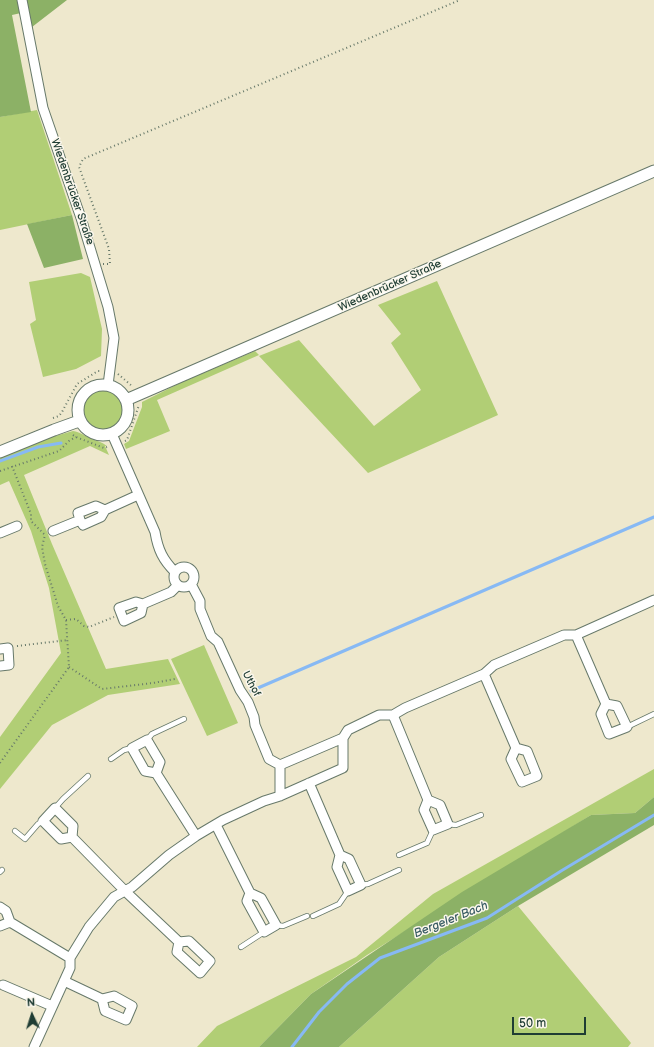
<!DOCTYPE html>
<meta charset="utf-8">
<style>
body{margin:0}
#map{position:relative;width:654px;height:1047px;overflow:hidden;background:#eee8cd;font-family:"Balsamiq Sans",sans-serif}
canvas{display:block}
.north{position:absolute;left:12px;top:995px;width:40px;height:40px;-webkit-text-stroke:3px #fbf7ec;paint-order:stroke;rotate:356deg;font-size:11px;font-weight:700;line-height:16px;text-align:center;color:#1f3d34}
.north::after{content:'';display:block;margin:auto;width:14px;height:18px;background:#1f3d34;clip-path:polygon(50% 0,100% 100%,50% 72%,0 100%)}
.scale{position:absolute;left:512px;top:1017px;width:74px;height:18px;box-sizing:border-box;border:2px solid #1f3d34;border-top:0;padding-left:5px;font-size:12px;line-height:14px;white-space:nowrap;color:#1f3d34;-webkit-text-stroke:3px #fbf7ec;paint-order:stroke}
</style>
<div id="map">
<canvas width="654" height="1047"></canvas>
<div class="north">N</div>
<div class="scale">50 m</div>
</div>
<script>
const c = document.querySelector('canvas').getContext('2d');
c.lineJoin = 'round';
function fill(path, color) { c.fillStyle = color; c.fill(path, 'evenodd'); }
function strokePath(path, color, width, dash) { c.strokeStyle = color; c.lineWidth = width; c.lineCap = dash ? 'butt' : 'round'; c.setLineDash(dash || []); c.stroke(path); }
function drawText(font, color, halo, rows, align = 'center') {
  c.font = font + ' "Balsamiq Sans",sans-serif'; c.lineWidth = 3; c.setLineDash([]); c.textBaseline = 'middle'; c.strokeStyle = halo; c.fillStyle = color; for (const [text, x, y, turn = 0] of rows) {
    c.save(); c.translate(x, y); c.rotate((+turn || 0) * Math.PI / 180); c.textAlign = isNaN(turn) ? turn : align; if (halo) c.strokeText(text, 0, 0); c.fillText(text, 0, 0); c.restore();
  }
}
fill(new Path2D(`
 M37 110 72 215 0 230V117Z
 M81 273 90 277 102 329 101 356 76 369 43 377 30 324 36 320 29 282Z
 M437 281 498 415 368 473 259 356 299 340 374 426 421 390 391 343 401 334 378 305Z
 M255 351 259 355 157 400 170 431 126 449 124 444 129 441 142 407V402L182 382Z
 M83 410a20 20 0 1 1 40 0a20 20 0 1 1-40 0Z
 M73 431C80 432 85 436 92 439 97 441 102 442 107 446H105L109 455 90 446 24 475 52 544 106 669 168 659 180 684 108 695 52 725 0 789V737L61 653 49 588 31 531 9 481 0 485V457L48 438Z
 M204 645 238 723 207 736 171 659Z
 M654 769V797L635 813 591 815 367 955 311 994 259 1047H197L217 1026 356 957 433 894Z
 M518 906 631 1043 628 1047H339L439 957Z`), '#b1ce75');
fill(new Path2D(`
 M0 0H18L21 13 12 15 31 112 0 117Z
 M26 0H67L32 27Z
 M72 215 83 259 44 268 27 224Z
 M654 797V825L518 906 439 957 339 1047H259L311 994 462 892 591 815 635 813Z`), '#8cb166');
strokePath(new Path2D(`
 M0 461 38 447 61 443
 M251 691 654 517
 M292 1047 319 1012 347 984 380 958 487 918 561 871 654 815`), '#87b9f4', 3);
const service = new Path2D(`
 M627 727 654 714
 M147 740 152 734 184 719
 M111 759 124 750 132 748
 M55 808 63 799 88 776
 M448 824 456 825 481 815
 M15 831 25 839 38 824 43 821
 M399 855 427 843 433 830
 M0 872 2 870
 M361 885 368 884 399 870
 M313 916 339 904 348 891
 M276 925 283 926 307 916
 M241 947 264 932`);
const minor = new Path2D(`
 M22 0 43 108 81 218 108 307 114 338 108 385
 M112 434 155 532C158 550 163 560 175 572
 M80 520 83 525 101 517 105 510
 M53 531 80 520 78 513 96 506 105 510 138 495
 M0 533 17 526
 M174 577a10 10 0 1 1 20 0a10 10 0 1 1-20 0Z
 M191 584 200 601V609L211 636 218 642 240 690 248 702 254 717 255 725 269 759 280 765V796
 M143 604 141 613 124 621 119 608 136 602 143 604 171 592 178 585
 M576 635 606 704 617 706 627 727 609 734 601 714 606 704
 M0 649 8 648 9 665 0 666
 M484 674 516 748 527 751 537 776 522 782 511 759 516 748
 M393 715 428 800 424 810 433 830 448 824 440 805 428 800
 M280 765 343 738 348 730 379 715H393L405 708 484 674 494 665 564 635H576L654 600
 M156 773 145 771 132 748 147 740 160 762 156 773 196 836
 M309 783 340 855 349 859 361 885 348 891 337 867 340 855
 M216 825 250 893 261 898 276 925 264 932 247 901 250 893
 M72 837 61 839 43 821 55 808 73 826 72 837 125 891 179 942 189 941 210 961 200 973 177 952 179 942
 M0 907 6 911 10 922 70 958
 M0 926 10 922
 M64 981 102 999 114 996 132 1006 126 1020 105 1011 102 999
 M3 985 52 1006
 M34 1047 70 968V958L89 927 114 897 132 887 169 855 196 836 223 820 264 801 280 796 343 768V738`);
const tertiary = new Path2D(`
 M78 410a25 25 0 1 1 50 0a25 25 0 1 1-50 0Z
 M126 400 654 171
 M0 452 54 430 79 421`);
strokePath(service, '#67796a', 6);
strokePath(minor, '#67796a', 11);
strokePath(tertiary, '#67796a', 13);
strokePath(new Path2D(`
 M103 264H110L109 249 79 167 83 159 460 0
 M118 374 132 386
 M53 418 59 416 62 412 77 384 98 371H102
 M73 435 76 437 104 448 107 447
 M125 441 127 440 139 405
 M12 466 31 514V521L44 534
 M0 471 59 451 69 441 76 437
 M66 620 76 619 84 626 89 627 114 617
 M17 646 68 640
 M69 667 102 689 153 683 175 679
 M0 763 69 667 66 620 58 606 45 564 42 547 45 535`), '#67796a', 2, [1, 3]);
strokePath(service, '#fff', 4.5);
strokePath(minor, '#fff', 9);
strokePath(tertiary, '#fff', 11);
drawText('11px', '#1f3d34', '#fbf7ec', [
 ["Wiedenbrücker Straße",72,192,71],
 ["Wiedenbrücker Straße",390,286,-24],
 ["Uthof",251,684,62]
]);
drawText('italic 12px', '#395c64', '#fbf7ec', [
 ["Bergeler Bach",451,920,-22]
]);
</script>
